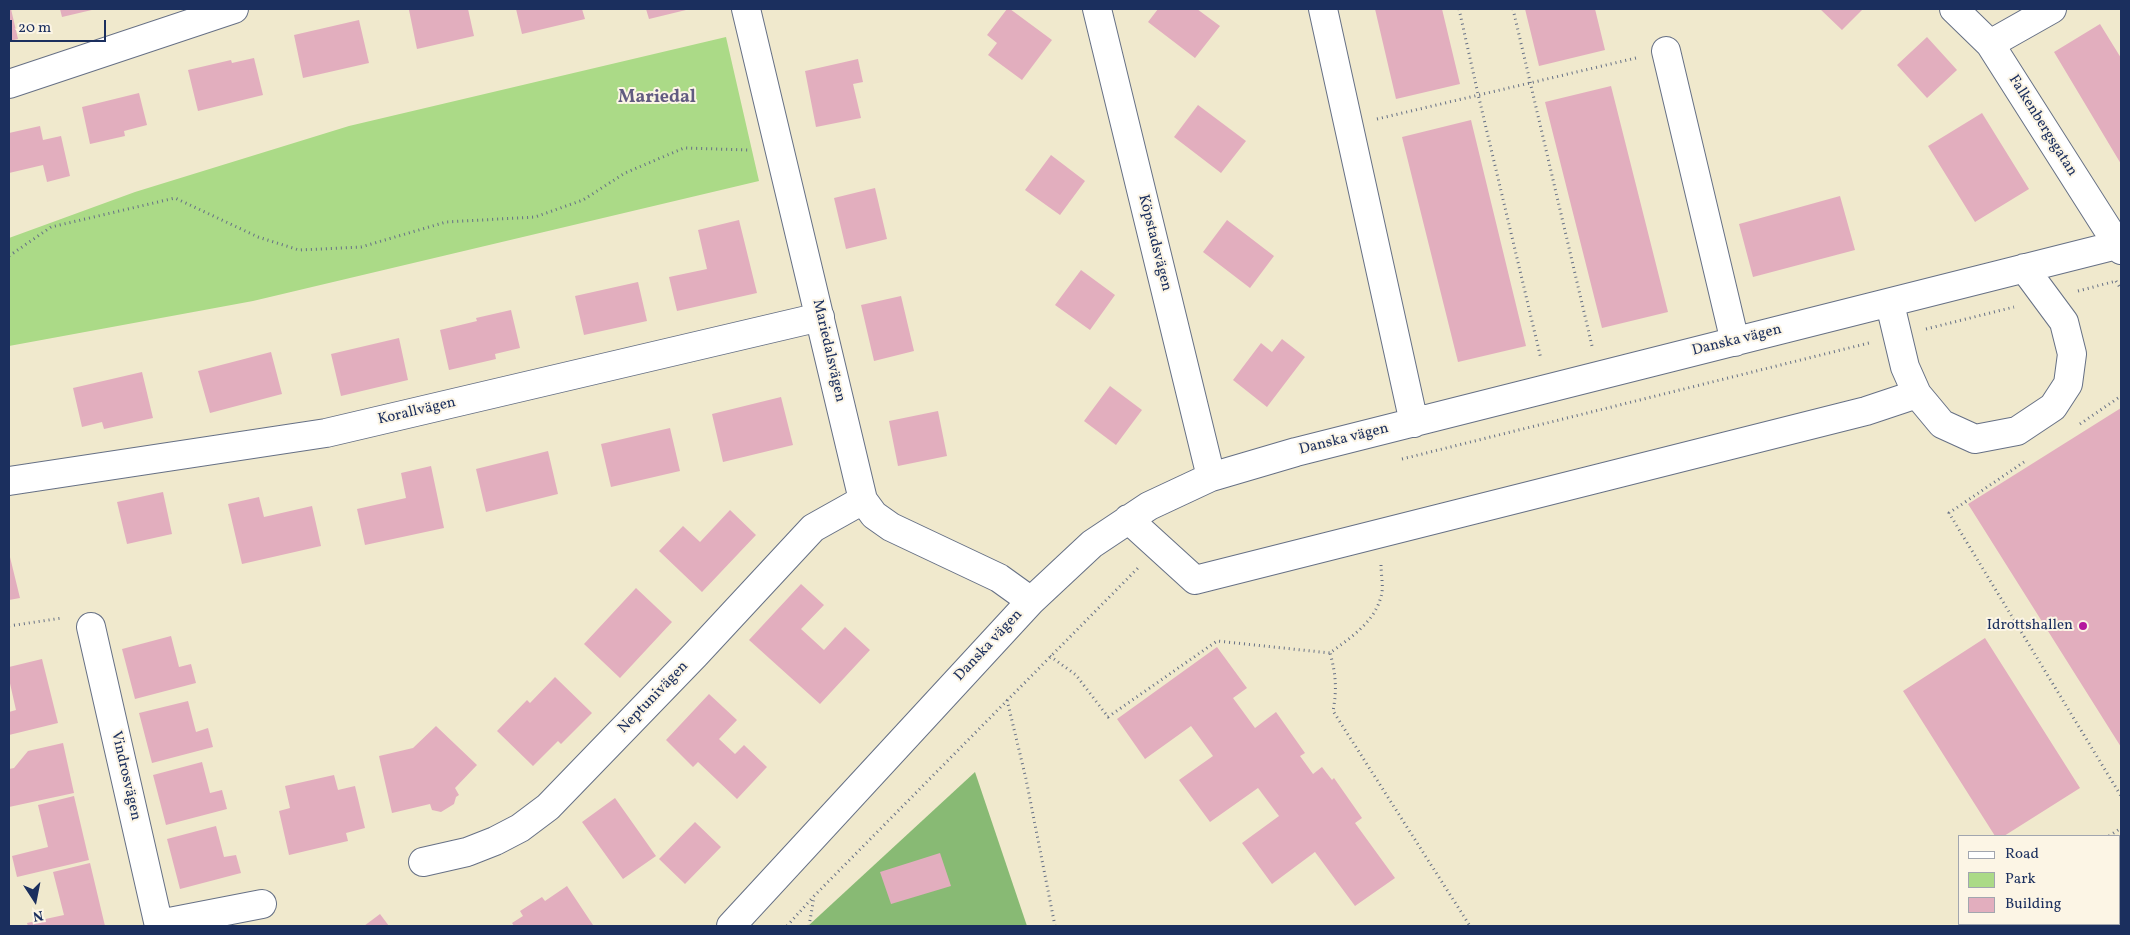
<!DOCTYPE html>
<meta charset="utf-8">
<style>
body{margin:0}
#map{position:relative;width:2130px;height:935px;overflow:hidden;background:#f0e9cd;font-family:Vollkorn,serif}
canvas{display:block}
.frame{position:absolute;inset:0;border:10px solid #1b2f5e;pointer-events:none}
.legend{position:absolute;left:1958px;top:835px;width:162px;height:90px;box-sizing:border-box;background:#fcf5e5;border:1px solid #a2a6af;margin:0;padding:6px 9px;list-style:none;font-size:15px;color:#1b2f5e}
.legend li{display:flex;align-items:center;gap:10px;height:25px}
.legend b{width:25px;border:1px solid #a2a6af}
.north{position:absolute;left:10px;top:875px;width:50px;height:50px;-webkit-text-stroke:4px #fcf5e5;paint-order:stroke;rotate:169deg;font-size:14px;font-weight:700;line-height:20px;text-align:center;color:#1b2f5e}
.north::after{content:'';display:block;margin:auto;width:18px;height:22px;background:#1b2f5e;clip-path:polygon(50% 0,100% 100%,50% 72%,0 100%)}
.scale{position:absolute;left:10px;top:20px;width:96px;height:22px;box-sizing:border-box;border:2px solid #1b2f5e;border-top:0;padding-left:6px;font-size:15px;line-height:18px;white-space:nowrap;color:#1b2f5e;-webkit-text-stroke:4px #fcf5e5;paint-order:stroke}
</style>
<div id="map">
<canvas width="2130" height="935"></canvas>
<div class="frame"></div>
<ul class="legend">
<li><b style="height:6px;background:#fff"></b>Road</li>
<li><b style="height:14px;background:#abda87"></b>Park</li>
<li><b style="height:14px;background:#e2aebe"></b>Building</li>
</ul>
<div class="north">N</div>
<div class="scale">20 m</div>
</div>
<script>
const c = document.querySelector('canvas').getContext('2d');
c.lineJoin = 'round';
function fill(path, color) { c.fillStyle = color; c.fill(path, 'evenodd'); }
function strokePath(path, color, width, dash) { c.strokeStyle = color; c.lineWidth = width; c.lineCap = dash ? 'butt' : 'round'; c.setLineDash(dash || []); c.stroke(path); }
function drawText(font, color, halo, rows, align = 'center') {
  c.font = font + ' Vollkorn,serif'; c.lineWidth = 4; c.setLineDash([]); c.textBaseline = 'middle'; c.strokeStyle = halo; c.fillStyle = color; for (const [text, x, y, turn = 0] of rows) {
    c.save(); c.translate(x, y); c.rotate((+turn || 0) * Math.PI / 180); c.textAlign = isNaN(turn) ? turn : align; if (halo) c.strokeText(text, 0, 0); c.fillText(text, 0, 0); c.restore();
  }
}
fill(new Path2D(`
 M726 37 759 181 253 301 9 346V238L135 192 349 126Z
 M2121 891V926H2063L2068 924H2119V893Z`), '#abda87');
fill(new Path2D(`
 M975 772 1027 926H808Z`), '#88ba74');
fill(new Path2D(`
 M9 9H11L18 39 9 41Z
 M60 9H96L62 17Z
 M413 9H468L474 36 417 49 409 10Z
 M516 9H582L585 19 522 34Z
 M646 9H686V10L649 19Z
 M1007 9H1010L1052 40 1022 80 988 55 997 43 987 35Z
 M1158 9H1197L1220 26 1195 58 1148 22Z
 M1375 9H1442L1460 84 1396 99Z
 M1525 9H1595L1605 50 1539 66Z
 M1820 9H1863L1842 30Z
 M359 20 369 63 303 78 294 35Z
 M2100 24 2121 58V164L2054 52Z
 M1927 37 1957 70 1927 98 1897 65Z
 M254 58 263 95 198 111 188 70 231 60 232 63Z
 M858 59 863 82 853 84 861 118 816 127 805 71Z
 M1611 86 1668 312 1602 328 1545 102Z
 M139 93 147 125 124 131 125 136 90 144 82 107Z
 M1198 105 1246 141 1221 173 1174 137Z
 M1982 113 2029 189 1975 222 1928 146Z
 M1471 120 1526 346 1458 362 1402 137Z
 M40 126 43 140 61 136 70 176 47 182 43 165 9 173V133Z
 M1051 155 1085 181 1060 215 1025 190Z
 M875 188 887 239 846 249 834 198Z
 M1840 196 1855 250 1753 277 1739 224Z
 M739 220 757 293 677 311 669 277 707 269 698 230Z
 M1227 220 1274 256 1250 288 1203 252Z
 M1081 270 1115 295 1090 330 1055 305Z
 M638 282 647 321 584 335 575 296Z
 M901 296 914 351 874 361 861 305Z
 M511 310 520 348 495 354 496 359 449 370 440 330 477 321 476 318Z
 M399 338 408 380 341 396 331 354Z
 M1282 339 1305 357 1267 407 1233 380 1261 343 1272 352Z
 M271 352 282 394 210 413 198 371Z
 M142 372 153 418 104 429 102 422 82 427 73 388Z
 M1110 386 1142 410 1116 445 1084 421Z
 M781 397 793 445 723 462 712 414Z
 M2121 408V747L1968 504Z
 M938 411 947 456 898 466 889 421Z
 M670 428 680 471 611 487 601 444Z
 M548 451 558 494 486 512 476 469Z
 M431 466 444 528 365 545 357 509 406 498 401 473Z
 M163 492 172 534 127 544 117 502Z
 M259 497 264 517 312 506 321 546 242 564 228 504Z
 M730 510 756 535 702 592 659 551 683 526 700 542Z
 M9 553 20 598 9 600Z
 M801 584 824 605 801 629 824 650 845 627 870 650 820 704 749 640Z
 M636 588 672 622 620 678 584 644Z
 M171 636 179 667 191 664 196 683 135 699 122 649Z
 M1985 638 2080 788 2004 836H1995L1903 691Z
 M1217 647 1247 688 1233 698 1255 728 1276 712 1305 753 1300 756 1313 774 1322 767 1332 780 1334 778 1362 818 1355 823 1395 878 1355 906 1315 852 1272 884 1242 843 1279 816 1258 788 1210 822 1179 780 1213 756 1191 726 1145 759 1117 719Z
 M42 659 58 723 9 735V712L16 710 9 679V667Z
 M555 677 592 713 561 744 558 741 533 766 497 731 527 700 530 703Z
 M709 694 737 720 719 739 735 754 744 745 767 767 737 799 698 762 693 767 666 740Z
 M188 701 196 732 208 728 213 747 152 763 139 713Z
 M436 726 477 765 455 788 459 795 456 797 454 804 441 812 432 810 430 804 392 813 379 756 413 748Z
 M63 743 74 793 9 807V769L14 768 28 751Z
 M202 762 210 793 222 790 227 809 166 825 153 775Z
 M334 775 338 790 355 786 365 828 346 833 348 841 289 855 279 811 290 808 285 786Z
 M74 796 89 860 17 877 12 856 48 847 38 805Z
 M615 798 656 856 623 879 582 822Z
 M695 822 721 847 685 884 659 859Z
 M216 826 224 857 236 855 241 873 180 889 167 839Z
 M940 853 951 886 891 904 880 872Z
 M90 863 105 926H28L27 923 64 915 53 872Z
 M567 886 593 925 514 926 512 923 523 916 520 911 542 897 545 901Z
 M380 914 389 926H364Z`), '#e2aebe');
const minor = new Path2D(`
 M746 9 863 500 874 515 891 527 999 578 1031 601
 M1097 9 1211 477
 M1323 9 1414 423
 M1954 9 1990 44 2121 250
 M1990 44 2052 9
 M1666 51 1735 342
 M9 84 234 9
 M1890 304 1905 367 1917 394 1942 424 1975 439 2017 431 2053 407 2068 384 2072 354 2064 322 2024 268
 M9 481 326 433 820 317
 M1128 519 1195 580 1866 411 1917 394
 M91 627 159 926
 M423 862 467 852 495 841 520 828 548 807 695 655 813 528 863 500
 M159 924 262 904
 M731 926 1031 601 1092 544 1149 506 1211 477 1296 452 2121 244`);
strokePath(minor, '#667085', 30);
strokePath(new Path2D(`
 M1459 9 1478 94 1541 359
 M1513 9 1592 346
 M1377 119 1636 58
 M9 256 51 227 175 198 258 237 299 250 361 247 446 222 535 217 583 200 625 173 684 148 749 150
 M2116 281 2121 289
 M2078 291 2116 281
 M1926 329 2014 307
 M2080 424 2121 396
 M1402 459 1869 343
 M2024 462 1949 513 2121 796
 M1381 565C1381 573 1383 584 1382 592 1377 621 1351 637 1330 653 1336 674 1337 690 1333 711L1470 926
 M9 626 62 618
 M1050 656 1076 675 1108 717 1217 641 1330 653
 M1007 700 1026 779 1055 926
 M2109 836 2121 828
 M2119 907H2121
 M787 926 814 896 1138 568
 M809 926 814 897
 M1977 926 1981 924`), '#667085', 3, [1, 4]);
strokePath(minor, '#fff', 28);
for (const [x, y, r, color] of [
 [2083,626,5,"#b5179e"]
]) { const dot = new Path2D(); dot.arc(x, y, r, 0, 2 * Math.PI); c.fillStyle = color; c.fill(dot); strokePath(dot, '#fcf5e5', 2); }
drawText('15px', '#1b2f5e', '#fcf5e5', [
 ["Falkenbergsgatan",2042,126,58],
 ["Köpstadsvägen",1154,243,76],
 ["Danska vägen",1737,341,-14],
 ["Mariedalsvägen",828,351,77],
 ["Korallvägen",417,412,-13],
 ["Danska vägen",1344,440,-14],
 ["Danska vägen",989,646,-47],
 ["Neptunivägen",654,698,-46],
 ["Vindrosvägen",125,776,77]
]);
drawText('15px', '#1b2f5e', '#fcf5e5', [
 ["Idrottshallen",2073,626]
], 'right');
drawText('bold 18px', '#615b80', '#fcf5e5', [
 ["Mariedal",657,99]
]);
</script>
